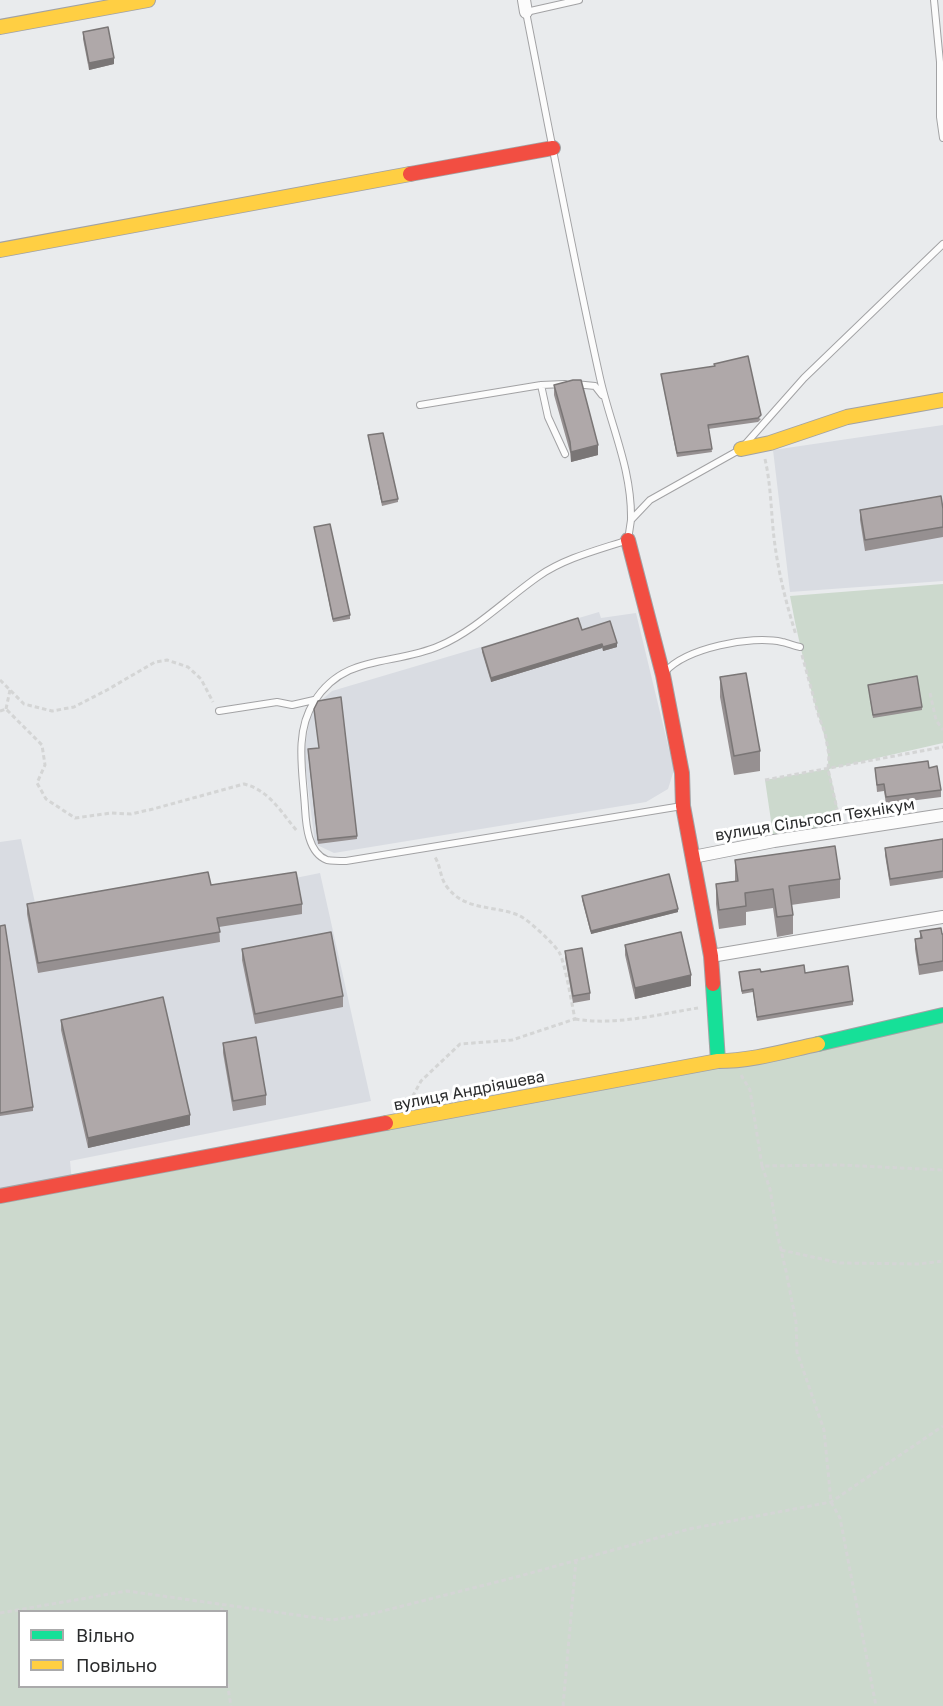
<!DOCTYPE html>
<meta charset="utf-8">
<style>
body{margin:0}
#map{position:relative;width:943px;height:1706px;overflow:hidden;background:#e9ebed;font-family:"Golos Text",sans-serif}
canvas{display:block}
.legend{position:absolute;left:18px;top:1610px;width:210px;height:78px;box-sizing:border-box;background:#fff;border:2px solid #aaaaab;margin:0;padding:8px 10px;list-style:none;font-size:18px;color:#2a2b2c}
.legend li{display:flex;align-items:center;gap:12px;height:30px}
.legend b{width:30px;border:2px solid #aaaaab}
</style>
<div id="map">
<canvas width="943" height="1706"></canvas>
<ul class="legend">
<li><b style="height:8px;background:#16e098"></b>Вільно</li>
<li><b style="height:8px;background:#ffcf43"></b>Повільно</li>
</ul>
</div>
<script>
const c = document.querySelector('canvas').getContext('2d');
c.lineJoin = 'round';
function fill(path, color) { c.fillStyle = color; c.fill(path, 'evenodd'); }
function strokePath(path, color, width, dash) { c.strokeStyle = color; c.lineWidth = width; c.lineCap = dash ? 'butt' : 'round'; c.setLineDash(dash || []); c.stroke(path); }
function drawText(font, color, halo, rows, align = 'center') {
  c.font = font + ' "Golos Text",sans-serif'; c.lineWidth = 6; c.setLineDash([]); c.textBaseline = 'middle'; c.strokeStyle = halo; c.fillStyle = color; for (const [text, x, y, turn = 0] of rows) {
    c.save(); c.translate(x, y); c.rotate((+turn || 0) * Math.PI / 180); c.textAlign = isNaN(turn) ? turn : align; if (halo) c.strokeText(text, 0, 0); c.fillText(text, 0, 0); c.restore();
  }
}
fill(new Path2D(`
 M943 425V581L790 592 773 450Z
 M599 612 601 618 636 613 674 770 668 789 646 802 334 853 315 844 304 754 311 709 332 691Z
 M21 839 37 912 211 895 320 873 371 1101 70 1161 72 1182 0 1196V842Z`), '#d9dce2');
fill(new Path2D(`
 M943 584V743L829 769 843 831 774 841 765 780 828 769C830 744 820 724 814 701 805 666 796 631 790 596Z
 M943 1015V1706H0V1197ZM20 1612H226V1686H20Z`), '#ccd9cd');
const lane = new Path2D(`
 M579 0 526 12C550 134 573 257 600 378 611 427 632 469 631 520
 M934 0 940 62V117L943 138
 M575 384 595 386 602 395
 M541 385 548 417 565 454
 M420 405 541 385 565 384
 M665 672C686 648 751 635 782 642 788 643 794 646 800 647
 M219 711 277 702 292 705 314 700
 M682 806 346 861C340 861 333 861 327 860 308 853 306 825 305 808 303 773 294 733 314 702 344 653 394 666 439 646 475 631 507 598 539 576 565 558 598 550 628 540L631 520 650 500 741 449 804 378 943 244`);
const street = new Path2D(`
 M524 0 526 12
 M693 857 774 841 943 815
 M711 956 943 917`);
const fast = new Path2D(`
 M713 984 718 1061
 M818 1044 943 1015`);
const slow = new Path2D(`
 M0 27 148 0
 M0 250 410 174
 M741 449 770 443 847 417 943 400
 M386 1123 718 1061C752 1061 785 1051 818 1044`);
const jam = new Path2D(`
 M410 174 553 148
 M628 540 663 675 682 773 683 806 711 956 713 984
 M0 1196 386 1123`);
strokePath(lane, '#a2a2a4', 8);
strokePath(street, '#a2a2a4', 14);
strokePath(fast, '#a2a2a4', 16);
strokePath(slow, '#a2a2a4', 16);
strokePath(jam, '#a2a2a4', 16);
strokePath(new Path2D(`
 M765 459C771 485 771 512 774 538 778 571 786 603 796 635
 M802 655 819 717 825 733 829 755 828 769 839 818
 M0 680 24 704 52 711 74 707 107 690 155 662 167 660 188 667 201 679 213 702
 M930 693 936 720 943 730
 M6 709 10 690
 M0 711 6 709 42 745 45 765 37 783 46 799 75 818 111 813 131 814 153 809 244 784C269 790 281 812 297 831
 M765 780 943 747
 M575 1019C616 1026 659 1014 698 1008
 M741 1075 750 1090 762 1166 840 1165 943 1170
 M409 1103 421 1081 460 1044 512 1040 575 1019C572 1005 565 962 559 952 553 943 528 919 518 915 493 905 465 911 447 887 440 878 441 867 435 857
 M762 1166 770 1189 777 1233 786 1271 796 1322 797 1352 824 1430 831 1502 840 1518 876 1706
 M781 1250 840 1263 919 1264 943 1261
 M221 1612 223 1604
 M0 1613 127 1591 332 1620 371 1614 520 1576 689 1529 831 1502 943 1426
 M226 1676 231 1706
 M563 1706 576 1560`), '#d4d5d5', 3, [4.5, 3]);
strokePath(lane, '#fcfcfc', 6);
strokePath(street, '#fcfcfc', 12);
strokePath(fast, '#16e098', 14);
strokePath(slow, '#ffcf43', 14);
strokePath(jam, '#f24e42', 14);
fill(new Path2D(`
 M83 32 114 64 89 70 83 39Z
 M661 374 761 419 758 422 708 429 712 452 677 457Z
 M554 385 598 455 571 462 570 452 554 395Z
 M368 435 398 499V502L382 506Z
 M943 509V537L865 551 860 520V510Z
 M314 527 350 615V619L333 622Z
 M582 630 617 647 603 651 602 648 491 682 482 652V648Z
 M720 677 760 751V771L734 775 720 697Z
 M868 685 922 707V710L873 718Z
 M318 748 357 836V839L318 844 308 752Z
 M875 768H929L941 790V797L886 804 884 791 877 792Z
 M943 839V878L890 886 885 855V848Z
 M735 860 840 879V898L791 905 793 915V934L777 937 773 908 746 912V925L719 929 716 904V884L735 881Z
 M211 885 302 904V914L219 927 220 942 38 973 27 914V904Z
 M582 896 678 912 591 934 582 900Z
 M0 926 33 1107V1111L0 1116Z
 M920 931 943 934V971L919 975 915 949V939L920 938Z
 M625 945 691 986 635 999 625 955Z
 M242 949 343 996V1007L255 1024 242 960Z
 M565 951 590 993V1000L573 1003 565 958Z
 M739 972 805 973 853 1001V1005L757 1021 753 992 742 994Z
 M61 1020 190 1125 88 1148 61 1030Z
 M223 1043 266 1095V1105L233 1111 223 1053Z`), '#969091');
fill(new Path2D(`
 M114 58V64L89 70V63Z
 M598 445V455L571 462V452Z
 M617 643V647L603 651V647Z
 M602 644V648L491 682V678Z
 M678 909V912L591 934V931Z
 M691 975V986L635 999V988Z
 M190 1115V1125L88 1148V1138Z`), '#7a7676');
const building = new Path2D(`
 M108 27 114 58 89 63 83 32Z
 M748 356 761 415 758 418 708 425 712 449 677 453 661 374 715 366 714 364Z
 M573 380H581L598 445 571 452 570 442 554 385Z
 M383 433 398 499 382 502 368 435Z
 M941 496 943 509V527L865 540 860 510Z
 M330 524 350 615 333 619 314 527Z
 M578 618 582 630 610 621 617 643 603 647 602 644 491 678 482 648Z
 M746 673 760 751 734 756 720 677Z
 M917 676 922 707 873 715 868 685Z
 M341 697 357 836 318 840 308 749 319 748 314 709 318 701Z
 M928 761 929 768 937 766 941 790 886 797 884 784 877 785 875 768Z
 M943 839V871L890 879 885 848Z
 M835 846 840 879 789 886 793 915 777 917 773 889 745 893 746 906 719 910 716 884 738 881 735 860Z
 M208 872 211 885 296 872 302 904 217 918 220 932 38 963 27 904Z
 M669 874 678 909 591 931 582 896Z
 M5 925 33 1107 0 1113V926Z
 M941 928 942 934H943V961L919 965 915 939 922 938 920 931Z
 M331 932 343 996 255 1014 242 949Z
 M681 932 691 975 635 988 625 945Z
 M582 948 590 993 573 996 565 951Z
 M804 965 805 973 848 966 853 1001 757 1017 753 989 742 991 739 972 760 969 761 972Z
 M163 997 190 1115 88 1138 61 1020Z
 M256 1037 266 1095 233 1101 223 1043Z`);
fill(building, '#afa8a9');
strokePath(building, '#7a7676', 1.5);
drawText('16px', '#2a2b2c', '#fff', [
 ["вулиця Сільгосп Технікум",815,820,-9],
 ["вулиця Андріяшева",469,1091,-11]
]);
</script>
